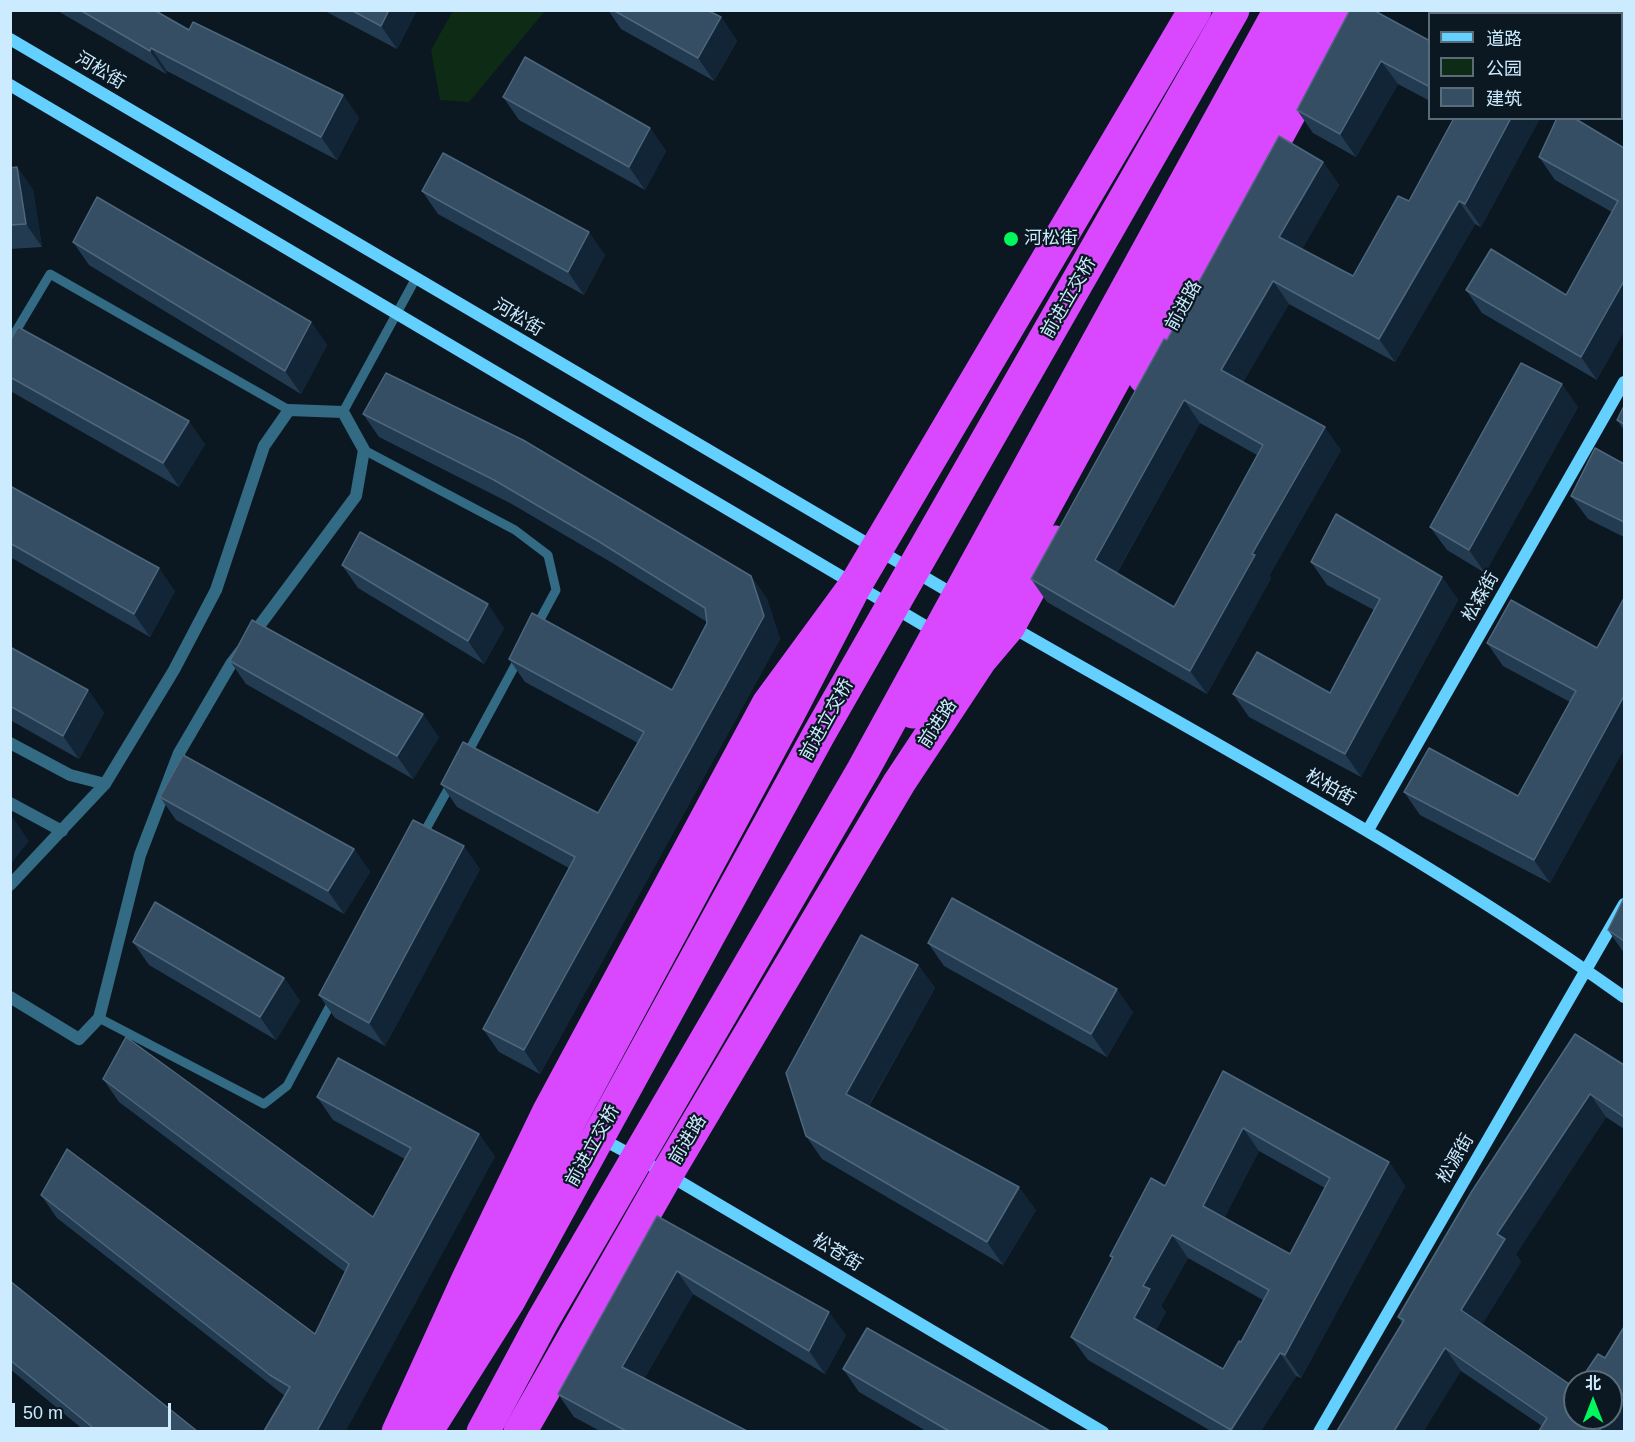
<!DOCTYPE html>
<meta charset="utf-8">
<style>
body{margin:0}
#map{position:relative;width:1635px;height:1442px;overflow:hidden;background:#0b1822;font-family:Arial,"Noto Sans SC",sans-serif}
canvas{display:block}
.frame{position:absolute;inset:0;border:12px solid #ccebff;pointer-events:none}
.legend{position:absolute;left:1428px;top:12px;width:195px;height:108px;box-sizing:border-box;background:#0b1822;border:2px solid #586c7a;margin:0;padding:8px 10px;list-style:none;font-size:18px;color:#ccebff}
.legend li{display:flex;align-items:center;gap:12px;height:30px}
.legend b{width:30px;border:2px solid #586c7a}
.north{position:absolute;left:1563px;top:1370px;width:60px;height:60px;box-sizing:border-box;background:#0b1822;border:2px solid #586c7a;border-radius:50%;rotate:0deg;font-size:16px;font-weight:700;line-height:24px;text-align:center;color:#ccebff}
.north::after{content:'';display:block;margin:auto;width:21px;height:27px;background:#00f75d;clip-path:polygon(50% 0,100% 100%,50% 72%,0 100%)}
.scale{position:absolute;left:12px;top:1403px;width:159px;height:27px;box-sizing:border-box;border:3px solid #ccebff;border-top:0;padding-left:8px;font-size:18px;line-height:21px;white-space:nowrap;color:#ccebff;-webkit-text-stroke:4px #0b1822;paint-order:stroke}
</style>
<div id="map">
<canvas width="1635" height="1442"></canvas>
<div class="frame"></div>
<ul class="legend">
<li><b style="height:8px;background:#63d0ff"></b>道路</li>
<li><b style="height:16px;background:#0e2c15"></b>公园</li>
<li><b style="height:16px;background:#354e64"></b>建筑</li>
</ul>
<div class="north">北</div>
<div class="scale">50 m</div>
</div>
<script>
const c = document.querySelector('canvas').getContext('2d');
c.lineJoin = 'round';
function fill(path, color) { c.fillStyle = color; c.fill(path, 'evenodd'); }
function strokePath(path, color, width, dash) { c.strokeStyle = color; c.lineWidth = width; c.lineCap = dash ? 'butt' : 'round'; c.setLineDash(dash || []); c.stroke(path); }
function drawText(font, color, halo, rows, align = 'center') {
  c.font = font + ' Arial,"Noto Sans SC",sans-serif'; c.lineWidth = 4.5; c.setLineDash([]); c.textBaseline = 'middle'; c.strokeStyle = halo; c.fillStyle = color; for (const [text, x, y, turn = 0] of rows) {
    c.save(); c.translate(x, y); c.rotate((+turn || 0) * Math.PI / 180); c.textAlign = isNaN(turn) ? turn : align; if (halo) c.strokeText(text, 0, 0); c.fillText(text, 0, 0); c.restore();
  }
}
fill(new Path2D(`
 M453 11H545L469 102 440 100 431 50Z`), '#0e2c15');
strokePath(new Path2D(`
 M10 341 50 274 289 410
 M343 412 416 278
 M364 450 515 530 548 555 556 590 536 627
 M466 756 519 658
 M421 838 452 782
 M99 1018 264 1104 287 1086 334 998`), '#336b84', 9);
strokePath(new Path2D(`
 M10 743 70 775 105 784
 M10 803 62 831
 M10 885 105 784 174 670 216 590 264 446 289 410 343 412 364 450 356 496 251 637
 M10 997 79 1039 99 1018 140 855 179 753 231 664 241 651`), '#336b84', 12);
strokePath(new Path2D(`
 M10 39 958 597
 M10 85 937 633
 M1010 626C1217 745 1429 858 1624 997
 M1368 830 1624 382
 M600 1138 667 1174 1103 1432
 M1319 1432 1624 904`), '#63d0ff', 12);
strokePath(new Path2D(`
 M1145 378 1346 10
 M398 1432 467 1281 549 1111 768 704 856 584 1195 10
 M520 1432 667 1174 899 783 981 659 1009 626 1055 542`), '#d947ff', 33);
strokePath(new Path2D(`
 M913 712 931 692 1016 559 1316 10
 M448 1370 480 1287 788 715 856 584
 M426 1432 508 1302 819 734 1233 10
 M483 1432 543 1320 863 770 1280 10`), '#d947ff', 33);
fill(new Path2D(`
 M56 10H154L189 30 343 95 359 118 337 160 167 71 166 74Z
 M323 10H417L397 49Z
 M608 10H707L721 17 737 41 714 81 621 29Z
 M1350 10 1430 41V101L1398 84 1356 157 1313 133 1297 110Z
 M1624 73V104L1622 100V79Z
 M503 97 650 128 666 151 645 190 519 120Z
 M1454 118H1540L1481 227 1475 224 1395 362 1289 304 1243 382 1341 450 1269 576 1271 578 1207 694 1047 602 1031 579 1167 340 1323 162 1339 185 1302 249 1353 276 1409 201ZM1200 423 1257 455 1174 607 1117 573Z
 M1624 148 1597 380 1482 313 1466 290 1566 295 1612 212 1555 180 1539 157Z
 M17 167 33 190 42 247 10 249V168Z
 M422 191 605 255 584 295 438 214Z
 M73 242 311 322 327 345 301 394 89 265Z
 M10 341 205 444 179 487 12 392 10 390Z
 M1624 406V430L1617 420Z
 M1578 407 1485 573 1447 550 1430 527Z
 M363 414 751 576 767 599 780 639 540 1074 499 1052 483 1029 569 868 457 807 441 784 598 813 638 743 525 682 509 659 672 690 707 622 614 564 510 503 379 437Z
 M1624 464V537L1588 519 1571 496Z
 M10 486 175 591 150 637 10 557Z
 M1311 562 1442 577 1458 600 1361 777 1249 717 1233 694 1330 693 1374 610 1327 585Z
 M342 565 504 628 484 664 358 588Z
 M1624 598V749L1550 883 1420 815 1404 792 1518 796 1570 702 1503 666 1487 643 1597 648Z
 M10 647 88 690 104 713 79 759 10 720Z
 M230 661 439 737 413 779 246 684Z
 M160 797 354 849 370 872 344 914 176 820Z
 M480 869 385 1046 335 1018 319 995Z
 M1624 898V953L1608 930Z
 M133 942 284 978 300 1001 276 1040 149 965Z
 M928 943 1133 1012 1107 1057 944 966Z
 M918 965 935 988 869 1106 1036 1210 1003 1265 822 1159 806 1136Z
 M1624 1065V1129L1606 1117 1516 1254 1521 1262 1482 1324 1624 1431 1542 1426 1461 1371 1402 1323 1398 1317 1472 1191Z
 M1223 1071 1389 1162 1405 1186 1301 1378 1296 1376 1261 1431H1211L1088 1360 1071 1337 1113 1259 1110 1256 1165 1186ZM1259 1151 1325 1188 1290 1254 1224 1218ZM1188 1258 1263 1300 1241 1342 1223 1369 1156 1330 1166 1312 1161 1306Z
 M103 1079 373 1217 405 1159 333 1120 317 1097 479 1134 495 1157 285 1396 57 1218 41 1195 315 1334 345 1272 119 1102Z
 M657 1216 846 1335 825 1374 693 1294 644 1379 747 1431H600L574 1417 558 1394Z
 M10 1281 197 1431H85L10 1369Z
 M843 1369 1050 1431H926L859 1392Z`), '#233b51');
fill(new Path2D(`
 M389 10H417L397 49 381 26Z
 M721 17 737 41 714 81 698 58Z
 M151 48 167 71 166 74 150 51Z
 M1381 61 1398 84 1356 157 1340 134Z
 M343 95 359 118 337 160 321 137Z
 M1511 118H1540L1481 227 1465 204Z
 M650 128 666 151 645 190 629 167Z
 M1323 162 1339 185 1296 260 1279 237Z
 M17 167 33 190 42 247 26 224Z
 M1459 201 1475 224 1395 362 1379 339Z
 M589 232 605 255 584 295 568 272Z
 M1273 281 1289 304 1237 393 1221 370Z
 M1624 281V332L1597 380 1581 357Z
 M311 322 327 345 301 394 285 371Z
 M1562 384 1578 407 1485 573 1469 550Z
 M1184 400 1200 423 1111 583 1095 560Z
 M189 421 205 444 179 487 163 463Z
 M1325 427 1341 450 1269 576 1271 578 1207 694 1190 671 1252 554Z
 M159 568 175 591 150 637 134 614Z
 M751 576 767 599 780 639 540 1074 524 1050Z
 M1442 577 1458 600 1361 777 1345 754Z
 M488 604 504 628 484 664 468 641Z
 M88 690 104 713 79 759 63 736Z
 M1624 696V749L1550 883 1534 860Z
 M423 714 439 737 413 779 397 756Z
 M13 818 29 841 10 865V821Z
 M464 846 480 869 385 1046 369 1023Z
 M354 849 370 872 344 914 328 891Z
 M918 965 935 988 862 1117 846 1094Z
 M284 978 300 1001 276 1040 260 1017Z
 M1117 989 1133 1012 1107 1057 1091 1034Z
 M1590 1094 1606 1117 1516 1254 1521 1262 1477 1333 1461 1310 1497 1234Z
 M1243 1128 1259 1151 1219 1229 1203 1206Z
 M479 1134 495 1157 346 1431H317Z
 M1389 1162 1405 1186 1301 1378 1285 1355Z
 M1019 1187 1036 1210 1003 1265 987 1242Z
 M1172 1235 1188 1258 1161 1306 1166 1312 1151 1341 1134 1318 1143 1286Z
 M677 1271 693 1294 638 1390 622 1367Z
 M829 1312 846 1335 825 1374 809 1351Z
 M1445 1348 1461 1371 1424 1431H1394Z
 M1280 1353 1296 1376 1261 1431H1232L1231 1430Z
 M1624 1392V1431H1599L1607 1418H1611V1413Z`), '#122536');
const building = new Path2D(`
 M80 10H154L189 30 193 22 343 95 321 137 151 48 150 51Z
 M351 10H389L381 26Z
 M613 10H707L721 17 698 58Z
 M1350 10H1373L1430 41V87L1381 61 1340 134 1297 110Z
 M525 57 650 128 629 167 503 97Z
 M1624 73V96L1622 94V79Z
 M1454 118H1511L1465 204 1459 201 1379 339 1273 281 1221 370 1325 427 1252 554 1255 555 1190 671 1031 579 1164 339 1167 340 1279 136 1323 162 1279 237 1353 276 1398 196 1409 201ZM1184 400 1263 445 1174 607 1095 560Z
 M1557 118H1574L1624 148V281L1581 357 1466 290 1491 249 1566 295 1618 201 1539 157Z
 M443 153 589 232 568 272 422 191Z
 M17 167 26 224 10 225V168Z
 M97 197 311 322 285 371 73 242Z
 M18 327 189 421 163 463 10 377V341Z
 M1521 363 1562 384 1469 550 1430 527Z
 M386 373 523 440 751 576 764 616 524 1050 483 1029 575 857 441 784 463 742 598 813 644 732 509 659 532 613 672 690 707 623 705 608 598 541 494 480 363 414Z
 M1624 406V424L1617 420Z
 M1595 448 1624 464V522L1571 496Z
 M10 486 159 568 134 614 10 543Z
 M1336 514 1442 577 1345 754 1233 694 1257 652 1330 693 1380 599 1311 562Z
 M360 532 488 604 468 641 342 565Z
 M1624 598V696L1534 860 1404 792 1429 748 1518 796 1576 691 1487 643 1511 600 1597 648Z
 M252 620 423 714 397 756 230 661Z
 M10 647 88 690 63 736 10 706Z
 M183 755 354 849 328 891 160 797Z
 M413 820 464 846 369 1023 319 995Z
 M952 898 1117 989 1091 1034 928 943Z
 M1624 898V941L1608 930Z
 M155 902 284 978 260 1017 133 942Z
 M861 935 918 965 846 1094 1019 1187 987 1242 806 1136 786 1073Z
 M1575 1034 1624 1065V1117L1590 1094 1497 1234 1505 1239 1461 1310 1575 1388V1418H1607L1599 1431H1539L1547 1418 1445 1348 1394 1431H1337L1404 1320 1398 1317 1472 1191Z
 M126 1037 373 1217 411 1148 317 1097 338 1058 479 1134 317 1431H264L290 1387 270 1375 41 1195 67 1149 315 1334 349 1264 103 1079Z
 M1223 1071 1389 1162 1285 1355 1280 1353 1231 1430 1071 1337 1113 1257 1110 1256 1151 1178 1165 1186ZM1243 1128 1330 1178 1290 1254 1203 1206ZM1172 1235 1269 1290 1241 1342 1239 1341 1223 1369 1134 1318 1150 1289 1143 1286Z
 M657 1216 829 1312 809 1351 677 1271 622 1367 747 1431H626L558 1394Z
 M10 1281 197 1431H97L10 1360Z
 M1624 1327V1392L1611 1413V1382H1579L1598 1354 1605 1358Z
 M867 1328 1050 1431H949L843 1369Z`);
fill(building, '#354e64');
strokePath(building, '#4d677c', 1.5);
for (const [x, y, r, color] of [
 [1011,239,8,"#00f75d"]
]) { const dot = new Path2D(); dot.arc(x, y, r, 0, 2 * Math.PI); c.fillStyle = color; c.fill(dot); strokePath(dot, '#0b1822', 2); }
drawText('18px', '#ccebff', '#0b1822', [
 ["河松街",100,71,31],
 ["前进立交桥",1069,298,-60],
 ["前进路",1184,306,-61],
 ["河松街",518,318,31],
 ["松森街",1481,597,-60],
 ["前进立交桥",827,720,-61],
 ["前进路",938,724,-57],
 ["松柏街",1330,788,30],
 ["前进路",688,1140,-59],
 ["前进立交桥",593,1146,-61],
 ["松源街",1456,1159,-60],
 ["松苍街",837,1253,31]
]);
drawText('18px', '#ccebff', '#0b1822', [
 ["河松街",1024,239]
], 'left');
</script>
